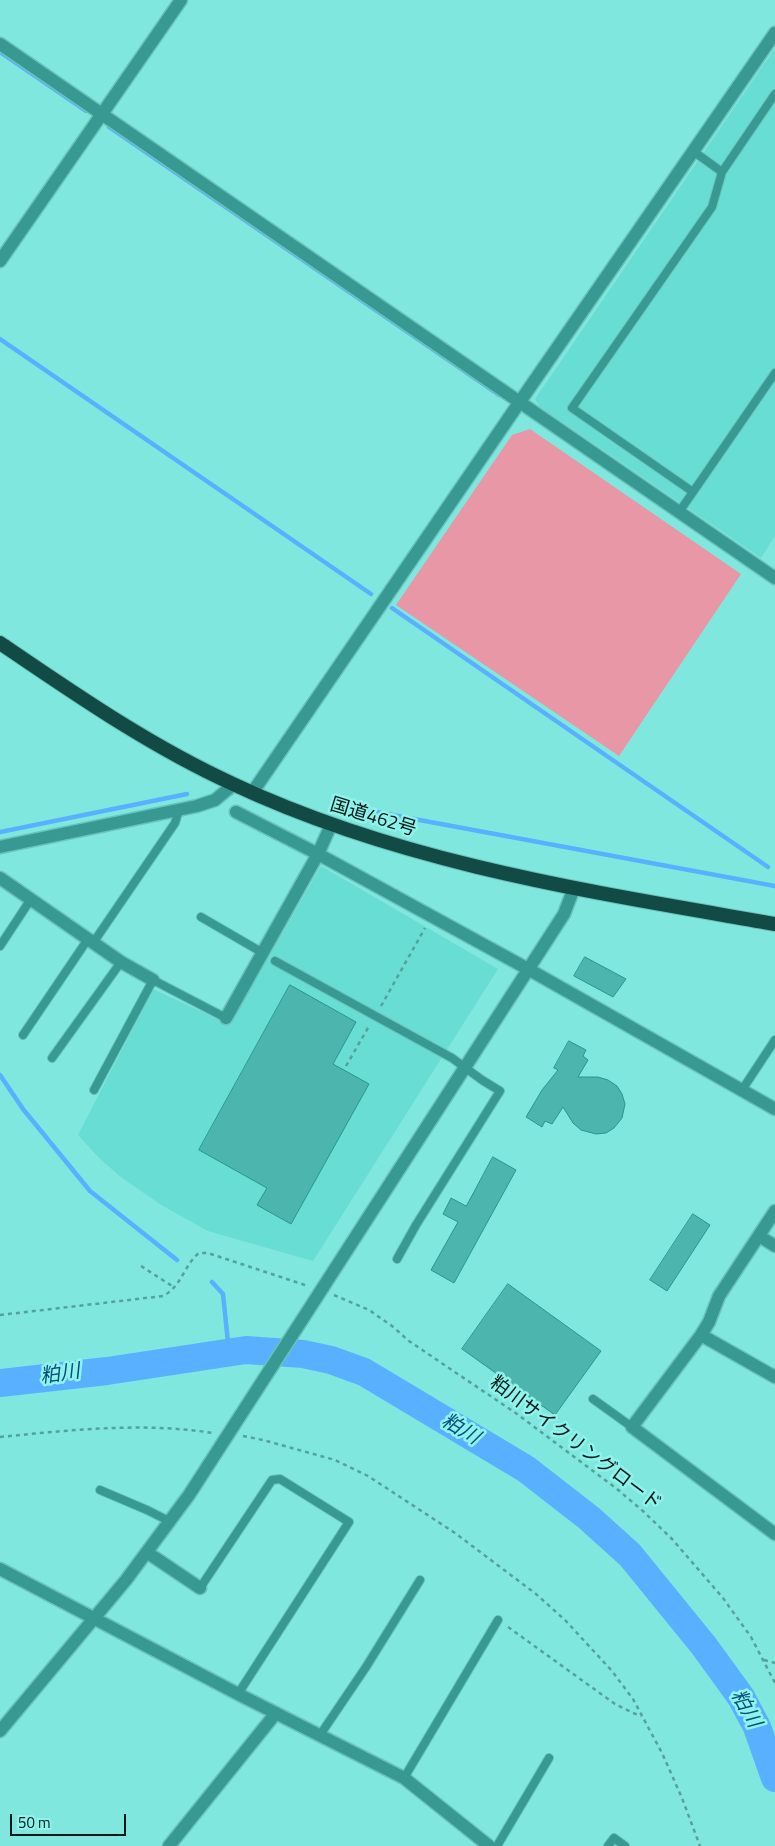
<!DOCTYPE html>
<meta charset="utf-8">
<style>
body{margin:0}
#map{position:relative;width:775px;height:1846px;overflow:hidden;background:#80e7de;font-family:"Titillium Web",sans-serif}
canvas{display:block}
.scale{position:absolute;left:10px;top:1814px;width:116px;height:22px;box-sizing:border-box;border:2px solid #031816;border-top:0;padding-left:6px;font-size:15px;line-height:18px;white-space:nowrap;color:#031816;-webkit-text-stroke:4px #8ef4eb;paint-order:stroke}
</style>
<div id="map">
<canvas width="775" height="1846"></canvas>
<div class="scale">50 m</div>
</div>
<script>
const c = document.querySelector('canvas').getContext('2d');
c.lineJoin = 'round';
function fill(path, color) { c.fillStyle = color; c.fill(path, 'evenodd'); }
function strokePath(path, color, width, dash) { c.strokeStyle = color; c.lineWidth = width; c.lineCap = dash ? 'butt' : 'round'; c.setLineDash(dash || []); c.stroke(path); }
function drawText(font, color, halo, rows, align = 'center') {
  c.font = font + ' "Titillium Web","Noto Sans JP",sans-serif'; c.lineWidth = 5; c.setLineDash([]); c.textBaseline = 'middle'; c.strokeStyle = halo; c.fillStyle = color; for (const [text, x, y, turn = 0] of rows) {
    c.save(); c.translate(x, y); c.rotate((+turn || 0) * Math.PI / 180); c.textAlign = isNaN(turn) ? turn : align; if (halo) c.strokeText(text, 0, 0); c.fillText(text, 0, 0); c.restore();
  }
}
fill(new Path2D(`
 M775 48V536L761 558 539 406 535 399Z
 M321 866 498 969 313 1261 208 1231 163 1206 122 1178 99 1158 78 1135 153 989 230 1025Z`), '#67ddd3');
fill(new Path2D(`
 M530 429 741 574 619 756 396 605 512 435Z`), '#e897a6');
strokePath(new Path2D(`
 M0 52 86 111
 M109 127 499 395
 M0 339 371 594
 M392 608 768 867
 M339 802 355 808 775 886
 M0 832 187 794
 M0 1075 23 1109 90 1191 177 1260
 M212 1282 223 1294 229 1352`), '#59b0ff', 4.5);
strokePath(new Path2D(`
 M0 1383 107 1371 246 1350 303 1354 331 1360 364 1372 526 1469 589 1518 630 1555 704 1646 741 1697 757 1727 775 1778`), '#59b0ff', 28);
const building = new Path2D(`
 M585 957 626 979 613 997 574 976Z
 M290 985 356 1022 333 1064 369 1084 291 1224 257 1205 267 1188 199 1150Z
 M569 1041 586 1050 583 1056 588 1060 578 1077H598L608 1080 617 1086 622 1094 625 1104 622 1118 614 1128 606 1133 596 1134 581 1130 573 1123 563 1107 552 1124 545 1121 542 1127 526 1117 542 1090 558 1070 554 1068Z
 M493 1157 516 1170 454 1283 431 1270 458 1222 443 1214 451 1198 466 1206Z
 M693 1214 710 1225 667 1291 650 1280Z
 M508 1284 601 1351 555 1415 462 1349Z`);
fill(building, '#4cb5ad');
strokePath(building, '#26978f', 1);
const service = new Path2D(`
 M775 94 722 172 712 207 572 408 693 492 775 373
 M693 151 722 172
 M679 512 693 492
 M201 917 263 953
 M93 943 175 823 179 810
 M0 946 31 899
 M275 961 452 1058 482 1080 500 1091 416 1225 397 1259
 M23 1035 88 939
 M52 1058 121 962
 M94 1090 153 980 226 1018
 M742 1090 775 1040
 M593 1399 632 1427
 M100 1490 147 1510 171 1522
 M200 1588 272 1480 280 1479 349 1522 238 1694
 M320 1735 366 1667 420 1580
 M404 1778 498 1620
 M497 1846 549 1758
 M608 1846 614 1838 625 1846`);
const minor = new Path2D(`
 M0 44 775 578
 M252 793 519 403 775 33
 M236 812 318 854 528 969
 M0 847 197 806 215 800 233 785
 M0 878 121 962 153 980
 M226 1018 318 854 331 825
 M775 1211 719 1296 709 1322 701 1335 632 1427 775 1534
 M759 1236 775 1246
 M701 1335 775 1377
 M148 1553 200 1588
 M0 1569 238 1694 404 1778 489 1846
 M169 1846 276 1713`);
const tertiary = new Path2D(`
 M0 261 181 0
 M528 969 775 1109
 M0 1731 126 1580 189 1495 564 914 574 888`);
const trunk = new Path2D(`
 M0 643C75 694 150 746 233 784 403 864 592 892 775 924`);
strokePath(service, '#6ac2ba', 10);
strokePath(minor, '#6ac2ba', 15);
strokePath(tertiary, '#6ac2ba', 15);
strokePath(trunk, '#6ac2ba', 16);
strokePath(new Path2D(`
 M381 1006 425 928
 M346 1066 369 1026
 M141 1266 175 1288
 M334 1295 369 1310 392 1326 409 1341 517 1414 617 1489 644 1512 672 1539 723 1598 751 1637 775 1683
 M0 1315 163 1296C182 1286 184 1265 199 1253H208L308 1286
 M243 1436 263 1440 335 1460 368 1476 455 1533 536 1594 565 1620 612 1671 633 1699 662 1753 682 1798 700 1846
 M0 1437C71 1430 142 1422 213 1433
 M508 1627 615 1704 633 1713 641 1716
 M764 1660 775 1663`), '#56a19a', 2.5, [4, 4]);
strokePath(service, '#379991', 8);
strokePath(minor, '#379991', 12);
strokePath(tertiary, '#379991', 12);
strokePath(trunk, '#124a46', 14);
drawText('19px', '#031816', '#8ef4eb', [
 ["国道462号",373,818,17],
 ["粕川サイクリングロード",575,1444,37]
]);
drawText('italic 20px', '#084b7c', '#8ef4eb', [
 ["粕川",60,1375,-8],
 ["粕川",460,1430,31],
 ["粕川",745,1709,61]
]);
</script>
